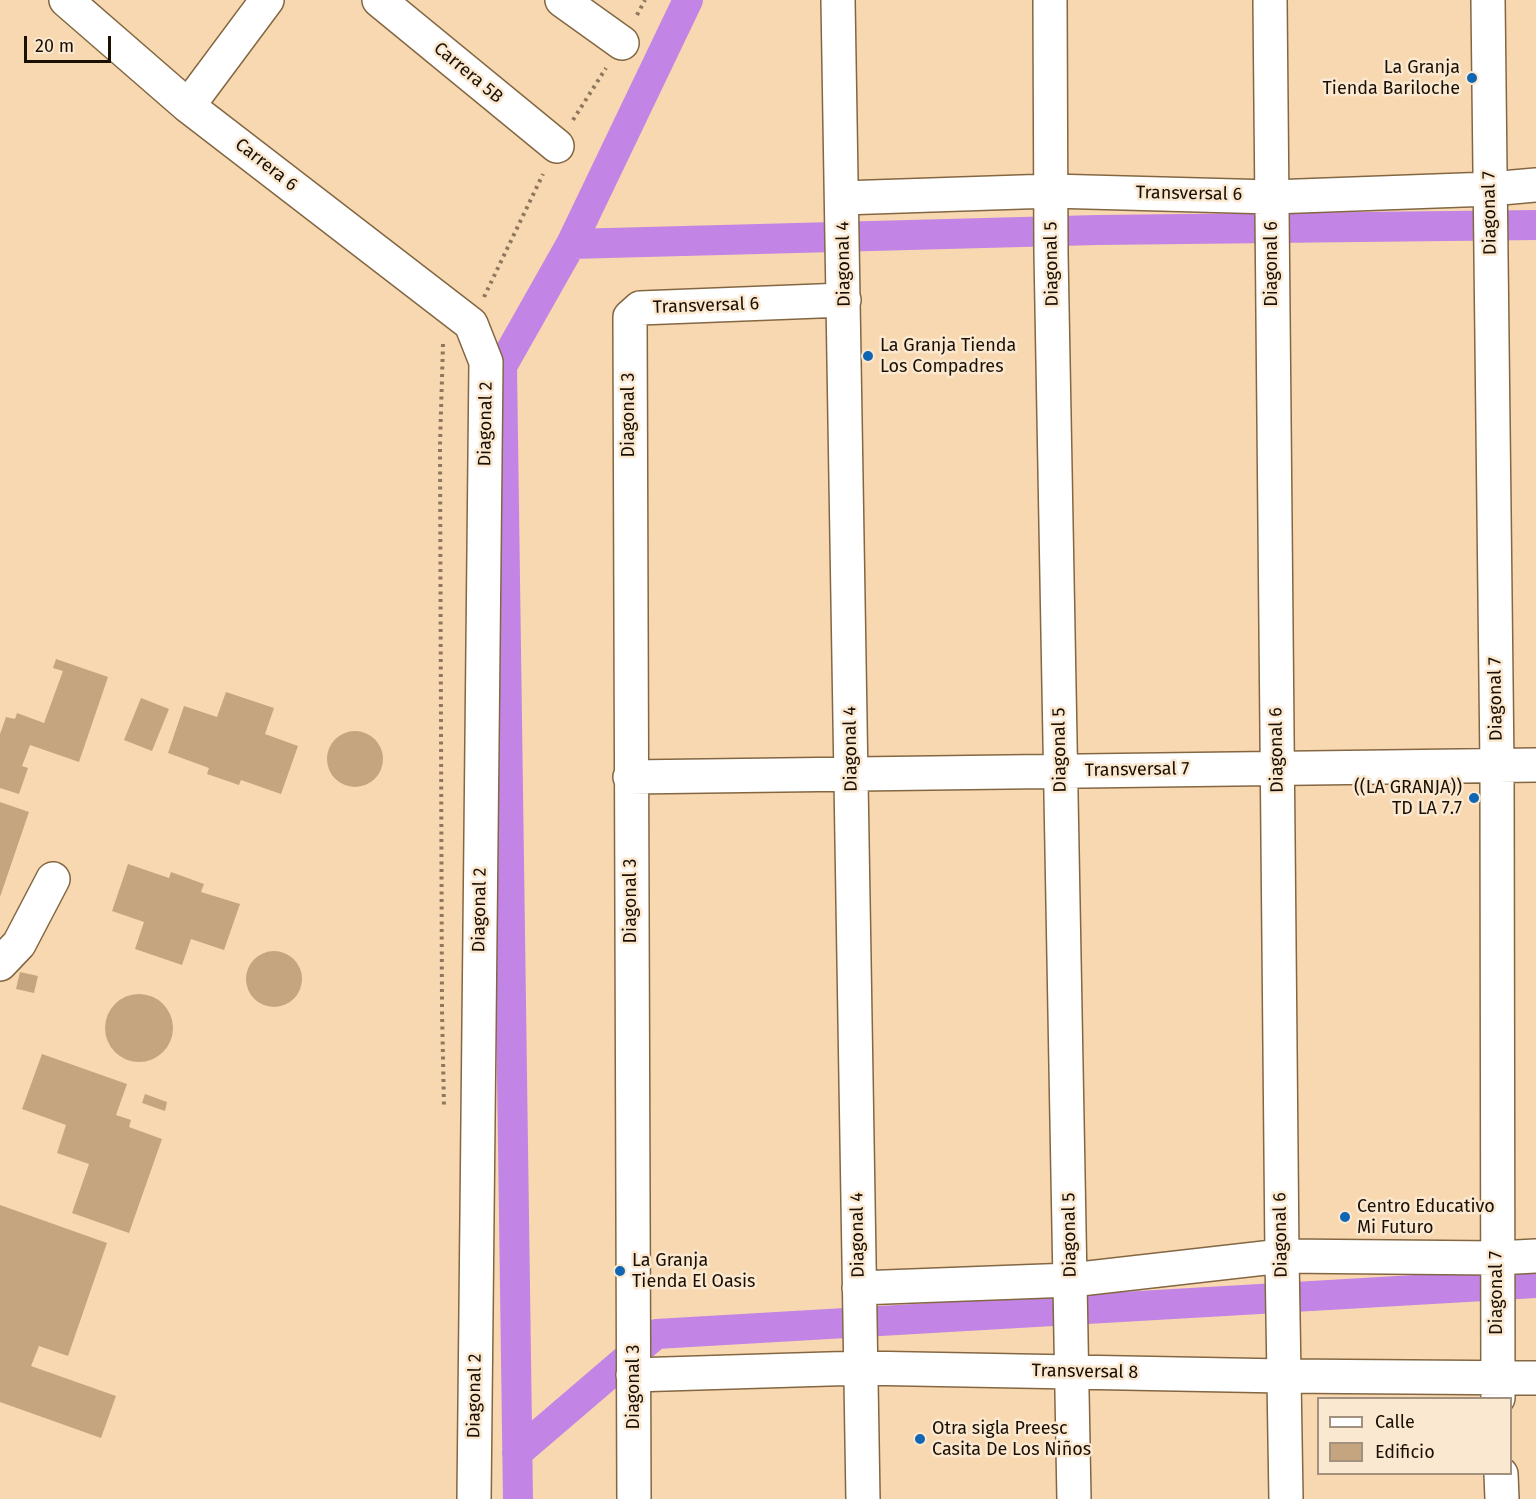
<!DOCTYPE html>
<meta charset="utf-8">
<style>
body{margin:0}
#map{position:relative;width:1536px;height:1499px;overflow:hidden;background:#f8d8b0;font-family:"Fira Sans",sans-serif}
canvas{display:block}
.legend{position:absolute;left:1317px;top:1397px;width:195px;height:78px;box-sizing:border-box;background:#fbe8d0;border:2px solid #a1917e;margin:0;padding:8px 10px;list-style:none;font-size:18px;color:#1a0f03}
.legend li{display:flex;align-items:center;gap:12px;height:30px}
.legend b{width:30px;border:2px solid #a1917e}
.scale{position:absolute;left:24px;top:36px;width:87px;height:27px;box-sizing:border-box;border:3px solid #1a0f03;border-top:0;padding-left:8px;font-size:18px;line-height:21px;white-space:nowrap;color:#1a0f03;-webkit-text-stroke:4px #fbe8d0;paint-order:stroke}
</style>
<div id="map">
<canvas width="1536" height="1499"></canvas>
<ul class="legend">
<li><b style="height:8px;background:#fff"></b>Calle</li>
<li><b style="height:16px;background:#c4a57f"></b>Edificio</li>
</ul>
<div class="scale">20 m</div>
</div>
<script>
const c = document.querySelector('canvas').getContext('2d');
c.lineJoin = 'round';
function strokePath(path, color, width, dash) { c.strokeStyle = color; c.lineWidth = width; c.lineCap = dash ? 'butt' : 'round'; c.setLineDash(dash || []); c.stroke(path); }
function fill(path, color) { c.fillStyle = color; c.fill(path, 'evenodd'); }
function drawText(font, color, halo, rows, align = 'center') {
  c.font = font + ' "Fira Sans",sans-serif'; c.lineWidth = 5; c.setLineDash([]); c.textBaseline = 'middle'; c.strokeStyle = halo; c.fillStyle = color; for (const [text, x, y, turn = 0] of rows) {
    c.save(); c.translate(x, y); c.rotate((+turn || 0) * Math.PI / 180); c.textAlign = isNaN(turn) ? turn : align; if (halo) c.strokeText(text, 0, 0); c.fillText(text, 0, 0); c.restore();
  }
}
strokePath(new Path2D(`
 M571 244 1097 230 1536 225
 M517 1453 656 1334 1536 1283
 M518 1499 502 366 571 244 688 0`), '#c285e5', 30);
fill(new Path2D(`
 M56 659 108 677 79 762 30 745 22 766 28 768 19 794 0 788V734L6 717 15 719 17 713 44 723 63 671 53 668Z
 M226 692 274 708 265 734 298 746 281 794 241 780 239 785 207 774 209 768 168 753 184 706 217 717Z
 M141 698 169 709 152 751 124 740Z
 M327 759a28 28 0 1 1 56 0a28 28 0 1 1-56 0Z
 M0 802 29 812 0 897Z
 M128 864 169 878 171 872 204 884 201 892 240 904 224 950 191 939 182 965 135 949 144 922 112 911Z
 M246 979a28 28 0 1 1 56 0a28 28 0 1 1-56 0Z
 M20 972 38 976 34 993 16 989Z
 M105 1028a34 34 0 1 1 68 0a34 34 0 1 1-68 0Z
 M42 1054 127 1084 116 1115 131 1120 129 1127 162 1139 129 1233 72 1213 89 1164 57 1153 66 1125 22 1109Z
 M145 1094 167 1102 165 1111 142 1103Z
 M0 1205 107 1243 68 1356 39 1346 31 1366 116 1396 101 1438 0 1402Z`), '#c4a57f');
const minor = new Path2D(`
 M66 0 188 106 471 324 486 362 474 1499
 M379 0 557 146
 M562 0 622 43
 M838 0 863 1499
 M1050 0 1051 253 1074 1499
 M1270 0 1282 1256 1286 1499
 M1488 0 1497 766 1498 1398
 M188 106 267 0
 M842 198 1051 191 1272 197 1490 189 1536 185
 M630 777 1536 765
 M0 964 19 944 53 879
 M859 1288 1071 1280 1282 1256 1497 1258 1536 1256
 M633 1375 861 1368 1283 1376 1536 1378
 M1501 1474 1502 1499
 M634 1499 630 317 640 308 844 300`);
strokePath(minor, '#836743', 36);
strokePath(new Path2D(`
 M637 15 645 0
 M573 120 606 68
 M484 297 543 174
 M443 344 440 445 442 1011 444 1107`), '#8e785d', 4, [3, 4.5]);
strokePath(minor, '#fff', 33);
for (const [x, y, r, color] of [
 [1472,78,6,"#1166b4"],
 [868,356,6,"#1166b4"],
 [1474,798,6,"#1166b4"],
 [1345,1217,6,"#1166b4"],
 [620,1271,6,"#1166b4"],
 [920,1439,6,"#1166b4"]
]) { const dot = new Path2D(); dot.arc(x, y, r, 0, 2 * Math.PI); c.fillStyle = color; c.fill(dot); strokePath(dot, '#fbe8d0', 2); }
drawText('18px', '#1a0f03', '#fbe8d0', [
 ["La Granja",1460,68,"right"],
 ["Tienda Bariloche",1460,89,"right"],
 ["La Granja Tienda",880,346],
 ["Los Compadres",880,367],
 ["((LA GRANJA))",1462,788,"right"],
 ["TD LA 7.7",1462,809,"right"],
 ["Centro Educativo",1357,1207],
 ["Mi Futuro",1357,1228],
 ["La Granja",632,1261],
 ["Tienda El Oasis",632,1282],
 ["Otra sigla Preesc",932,1429],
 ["Casita De Los Niños",932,1450]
], 'left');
drawText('18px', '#1a0f03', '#fbe8d0', [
 ["Carrera 5B",468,73,40],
 ["Carrera 6",266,165,38],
 ["Transversal 6",1189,194,1],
 ["Diagonal 7",1490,213,-91],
 ["Diagonal 4",844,264,-91],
 ["Diagonal 5",1052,264,-91],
 ["Diagonal 6",1272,264,-90],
 ["Transversal 6",706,306,-2],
 ["Diagonal 3",629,415,-90],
 ["Diagonal 2",486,424,-89],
 ["Diagonal 7",1496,699,-91],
 ["Diagonal 4",851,749,-91],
 ["Diagonal 5",1060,750,-91],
 ["Diagonal 6",1277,750,-91],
 ["Transversal 7",1137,770,-1],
 ["Diagonal 3",631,901,-90],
 ["Diagonal 2",480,910,-89],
 ["Diagonal 4",858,1235,-91],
 ["Diagonal 5",1070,1235,-91],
 ["Diagonal 6",1281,1235,-91],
 ["Diagonal 7",1497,1293,-90],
 ["Transversal 8",1085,1372,1],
 ["Diagonal 3",634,1387,-90],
 ["Diagonal 2",475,1396,-89]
]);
</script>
